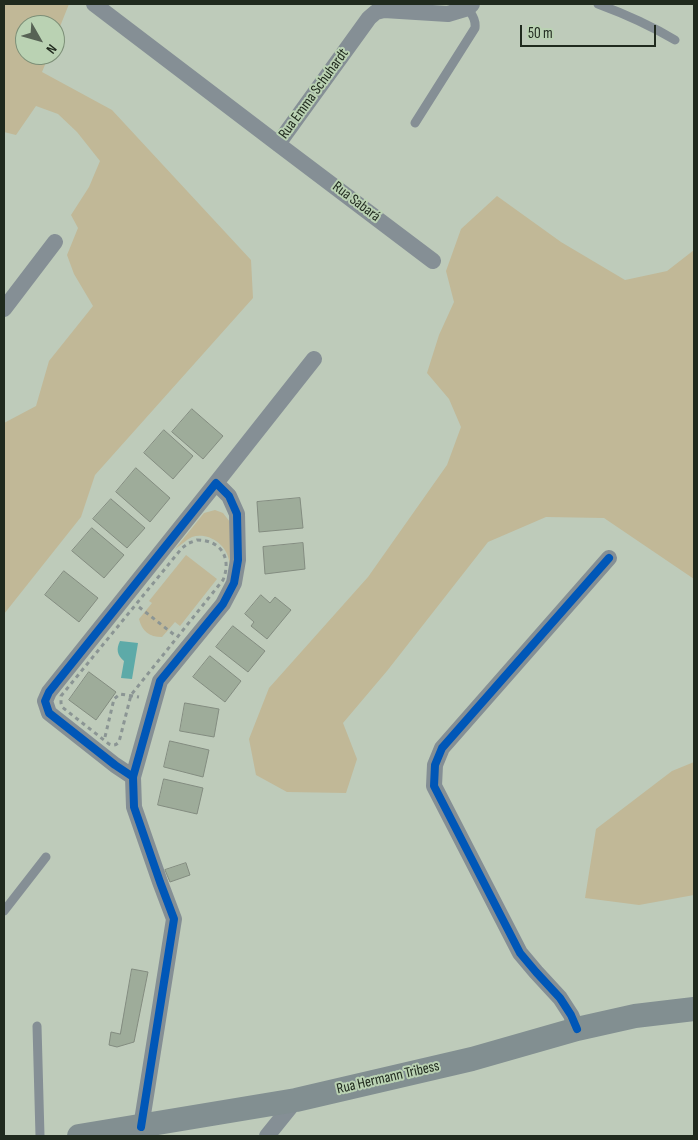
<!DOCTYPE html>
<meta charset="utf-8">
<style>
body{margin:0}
#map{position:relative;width:698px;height:1140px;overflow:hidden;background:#becbba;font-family:"Sofia Sans Condensed",sans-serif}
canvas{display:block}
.frame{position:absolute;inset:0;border:5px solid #202a1e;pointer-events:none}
.north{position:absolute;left:15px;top:15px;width:50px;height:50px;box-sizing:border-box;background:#bad2b3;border:1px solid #7c8f77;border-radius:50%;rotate:128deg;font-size:14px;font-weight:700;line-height:20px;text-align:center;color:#202a1e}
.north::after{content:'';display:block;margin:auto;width:18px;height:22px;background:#576255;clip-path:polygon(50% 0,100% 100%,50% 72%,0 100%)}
.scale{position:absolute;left:520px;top:25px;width:136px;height:22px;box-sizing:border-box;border:2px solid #202a1e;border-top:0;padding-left:6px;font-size:15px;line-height:18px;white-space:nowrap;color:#202a1e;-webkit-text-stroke:4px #bad2b3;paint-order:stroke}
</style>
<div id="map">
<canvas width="698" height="1140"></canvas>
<div class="frame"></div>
<div class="north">N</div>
<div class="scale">50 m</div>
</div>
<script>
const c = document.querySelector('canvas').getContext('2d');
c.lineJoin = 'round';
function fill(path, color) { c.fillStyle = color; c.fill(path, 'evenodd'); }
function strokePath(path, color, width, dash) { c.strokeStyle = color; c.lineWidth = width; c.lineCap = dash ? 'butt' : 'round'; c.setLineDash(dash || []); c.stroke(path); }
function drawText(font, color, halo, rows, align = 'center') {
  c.font = font + ' "Sofia Sans Condensed",sans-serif'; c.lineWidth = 4; c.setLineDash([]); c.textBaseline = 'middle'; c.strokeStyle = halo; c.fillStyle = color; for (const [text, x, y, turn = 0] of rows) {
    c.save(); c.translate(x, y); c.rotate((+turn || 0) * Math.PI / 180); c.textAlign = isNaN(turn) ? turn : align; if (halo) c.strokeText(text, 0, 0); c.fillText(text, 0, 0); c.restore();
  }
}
fill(new Path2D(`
 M4 4H69L55 39V25H25V55H49L42 72 112 110 251 260 253 298 95 475 81 517 4 614V423L36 406 49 361 93 306 74 274 67 255 78 228 71 215 89 187 100 161 77 132 58 114 36 106 16 135 4 132Z
 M497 196 561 242 625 280 667 271 694 250V579L604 518 546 517 488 542 387 671 343 723 357 759 346 793 287 792 256 775 249 739 269 688 368 577 447 465 461 427 449 399 427 373 439 335 454 302 446 271 461 229Z
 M215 510 223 513 230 522V572C230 568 230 563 229 560 226 544 208 532 192 537 186 540 181 545 175 549L204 513Z
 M186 555 217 579 180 626 175 622 162 637C149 637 142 631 139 619L152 603 149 601Z
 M694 762V895L639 905 585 898 596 829 672 771Z`), '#c1b897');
fill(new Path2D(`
 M120 641 138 643 132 679 121 678 124 661C117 655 116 649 120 641Z`), '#5daaa8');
const building = new Path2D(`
 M192 409 223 436 203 459 172 432Z
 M164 430 193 456 173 479 144 453Z
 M136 468 170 498 150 522 116 492Z
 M300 498 303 528 259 532 257 502Z
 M111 499 145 528 127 548 93 519Z
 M92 528 124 555 104 578 72 551Z
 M303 543 305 569 265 574 263 547Z
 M64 571 98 598 79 622 45 595Z
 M261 595 270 603 275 597 291 610 267 639 251 626 254 622 245 614Z
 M233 626 265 651 248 672 216 647Z
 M210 656 241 681 225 702 193 677Z
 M89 672 116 692 96 720 69 700Z
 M185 703 219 709 214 737 180 731Z
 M170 741 209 750 203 777 164 767Z
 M164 779 203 788 197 814 158 805Z
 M186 863 190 875 170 882 165 870Z
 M132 969 148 972 134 1042 117 1047 109 1045 111 1032 120 1034Z`);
fill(building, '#9eac9a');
strokePath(building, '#838c80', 1);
strokePath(new Path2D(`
 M197 540C221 540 232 558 223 580L131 695 119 742C116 745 114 746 109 744L62 707 61 703V696L182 548 189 543Z
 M139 607 177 637
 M105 737 114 699 120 694 139 697`), '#8b9594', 3, [4, 4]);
strokePath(new Path2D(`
 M598 4C625 14 650 25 675 40
 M415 123 475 28C476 20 472 15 468 8
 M4 911 46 857
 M37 1026 40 1136`), '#858f95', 9);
strokePath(new Path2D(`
 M94 4 278 144 433 261
 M278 144 369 18 376 12 384 10 448 14 468 8 472 4
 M4 309 55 242
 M216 483 314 359
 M133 777 115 765 49 713 45 701 49 692 216 483 229 496 237 514 238 560 234 583 223 604 160 681 133 777 134 807 160 882 174 919 141 1127
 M577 1029 571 1015 560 998 536 972 520 953 434 786 435 765 442 748 609 558
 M267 1136 296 1100`), '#858f95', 16);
strokePath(new Path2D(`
 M79 1136 296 1100 472 1059 577 1029 635 1016 694 1009`), '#828f91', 24);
strokePath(new Path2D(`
 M133 777 115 765 49 713 45 701 49 692 216 483 229 496 237 514 238 560 234 583 223 604 160 681 133 777 134 807 160 882 174 919 141 1127
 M577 1029 571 1015 560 998 536 972 520 953 434 786 435 765 442 748 609 558`), '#0057b8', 8);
drawText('15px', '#202a1e', '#bad2b3', [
 ["Rua Emma Schuhardt",314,94,-54],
 ["Rua Sabará",356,202,37],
 ["Rua Hermann Tribess",388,1078,-13]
]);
</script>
